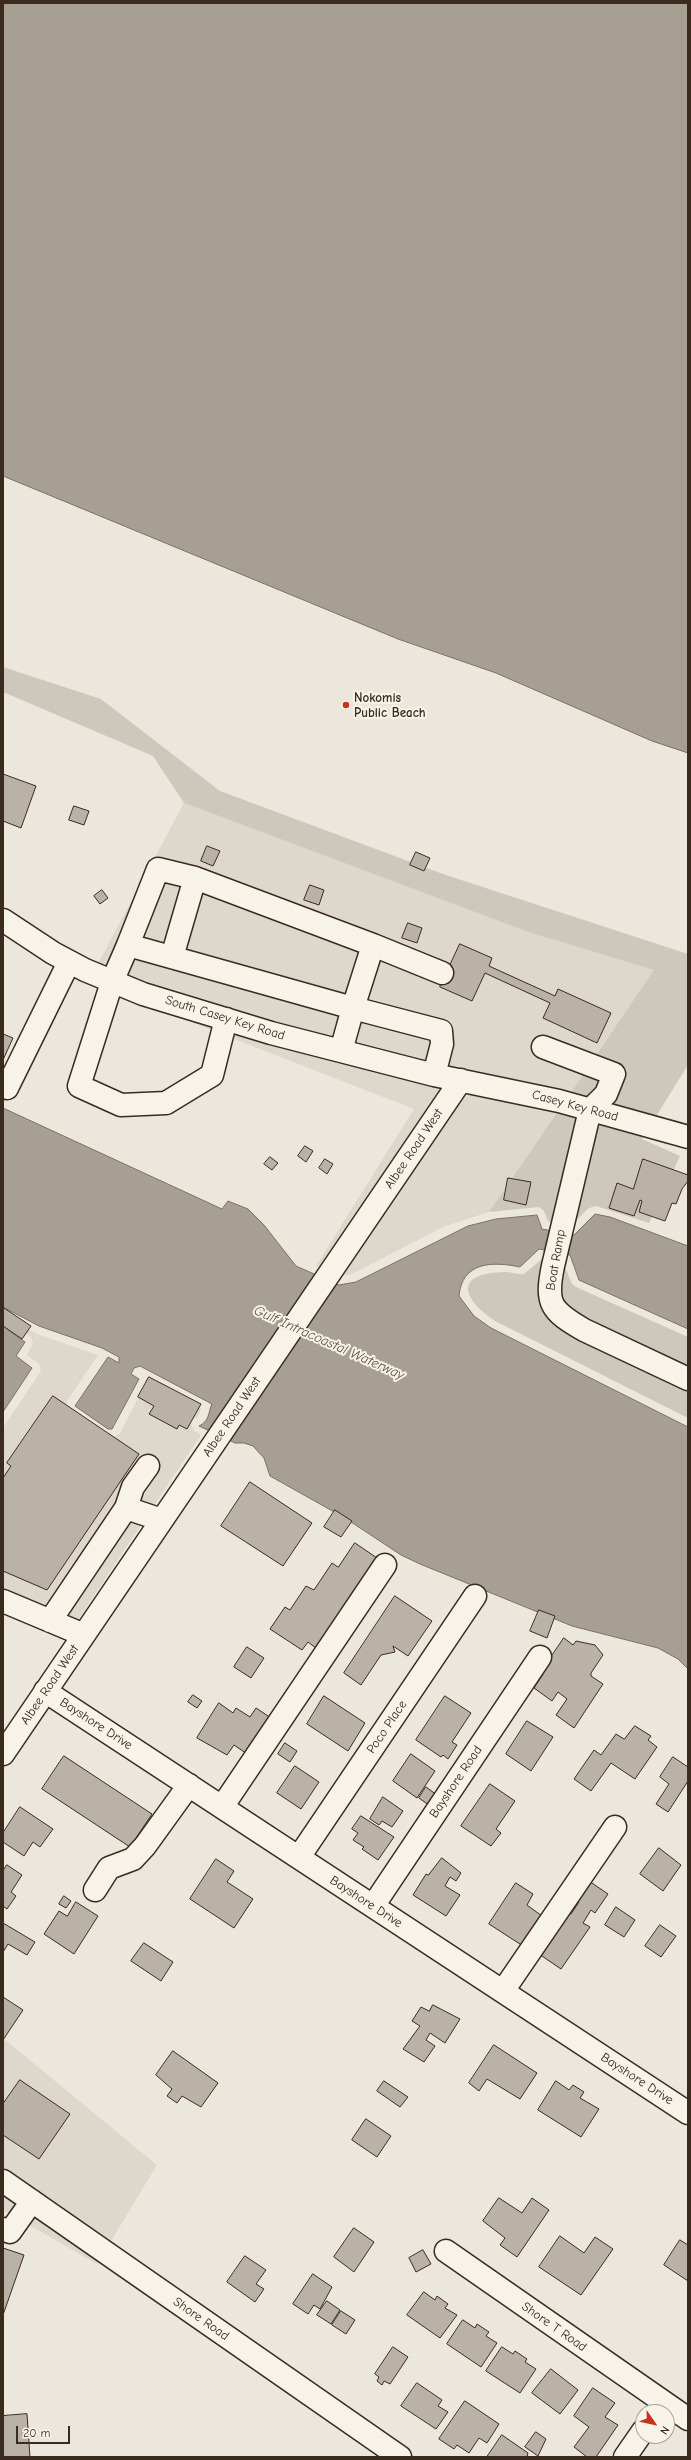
<!DOCTYPE html>
<style>
body{margin:0}
#map{position:relative;width:691px;height:2460px;overflow:hidden;background:#ece7dc;font-family:"Comic Neue",sans-serif}
canvas{display:block}
.frame{position:absolute;inset:0;border:4px solid #3b2a1e;pointer-events:none}
.north{position:absolute;left:635px;top:2404px;width:40px;height:40px;box-sizing:border-box;background:#f7f3e8;border:1px solid #aca397;border-radius:50%;rotate:124deg;font-size:11px;font-weight:700;line-height:16px;text-align:center;color:#3b2a1e}
.north::after{content:'';display:block;margin:auto;width:14px;height:18px;background:#c8321e;clip-path:polygon(50% 0,100% 100%,50% 72%,0 100%)}
.scale{position:absolute;left:16px;top:2426px;width:54px;height:18px;box-sizing:border-box;border:2px solid #3b2a1e;border-top:0;padding-left:5px;font-size:12px;line-height:14px;white-space:nowrap;color:#3b2a1e;-webkit-text-stroke:3px #f7f3e8;paint-order:stroke}
</style>
<div id="map">
<canvas width="691" height="2460"></canvas>
<div class="frame"></div>
<div class="north">N</div>
<div class="scale">20 m</div>
</div>
<script>
const c = document.querySelector('canvas').getContext('2d');
c.lineJoin = 'round';
function fill(path, color) { c.fillStyle = color; c.fill(path, 'evenodd'); }
function strokePath(path, color, width, dash) { c.strokeStyle = color; c.lineWidth = width; c.lineCap = dash ? 'butt' : 'round'; c.setLineDash(dash || []); c.stroke(path); }
function drawText(font, color, halo, rows, align = 'center') {
  c.font = font + ' "Comic Neue",sans-serif'; c.lineWidth = 4; c.setLineDash([]); c.textBaseline = 'middle'; c.strokeStyle = halo; c.fillStyle = color; for (const [text, x, y, turn = 0] of rows) {
    c.save(); c.translate(x, y); c.rotate((+turn || 0) * Math.PI / 180); c.textAlign = isNaN(turn) ? turn : align; if (halo) c.strokeText(text, 0, 0); c.fillText(text, 0, 0); c.restore();
  }
}
fill(new Path2D(`
 M184 803 528 932 655 970 570 1094 465 1071 458 1066 320 1268 316 1266 414 1109 88 982Z
 M466 1090 558 1111 489 1212 443 1227 352 1274 340 1276Z
 M3 1316 37 1334 98 1355 67 1401 66 1406 114 1437 120 1433 148 1379 201 1408 198 1417 193 1419 191 1424 194 1431 201 1435 71 1630 3 1603V1428L41 1371 39 1364 27 1355 33 1344 31 1337Z
 M3 2038 157 2165 97 2264 3 2210Z`), '#ddd7cc');
fill(new Path2D(`
 M3 667 101 699 220 791 443 874 688 954V1065L655 1118 570 1094 654 970 528 932 184 803 153 756 3 692Z
 M558 1111 644 1135 642 1139 680 1156 649 1223 596 1206 589 1208 570 1226 548 1221 544 1211 539 1207 489 1212Z
 M543 1258 563 1262 572 1284 576 1287 688 1337V1418L495 1321C460 1297 455 1273 505 1272 512 1272 517 1275 524 1274Z`), '#cec8bc');
const water = new Path2D(`
 M3 3H688V753L652 741 496 673 398 639 3 476Z
 M3 1108 222 1209 228 1201 248 1209 264 1225 296 1266 339 1285 356 1282 468 1226 496 1219 537 1215 542 1229 574 1235 595 1214 610 1217 688 1246V1329L579 1280 570 1255 539 1249 520 1267C492 1261 462 1262 459 1296L474 1316 491 1328 688 1427V1669L678 1659 658 1648 572 1626 420 1564 401 1555 345 1518 270 1476 264 1458 253 1446 244 1443H235L199 1426C210 1421 208 1412 212 1404L140 1366 134 1368 131 1374 139 1379 112 1429H108L75 1406 108 1357 119 1363V1357L102 1348 39 1326 3 1307Z
 M3 1326 25 1342 16 1356 32 1368 3 1412Z`);
fill(water, '#a89f93');
strokePath(water, '#7c7064', 1);
const building = new Path2D(`
 M3 774 36 786 21 828 3 821Z
 M74 806 89 811 84 825 69 820Z
 M207 846 220 851 213 866 201 861Z
 M416 852 430 858 424 871 410 865Z
 M310 885 324 890 319 905 304 900Z
 M102 890 108 898 100 904 94 896Z
 M408 923 422 928 417 943 402 938Z
 M460 944 492 958 489 966 555 996 558 989 611 1013 597 1043 543 1018 550 1003 485 973 472 1001 440 987Z
 M3 1034 13 1038 3 1060Z
 M305 1146 313 1151 306 1162 298 1156Z
 M270 1157 278 1163 272 1170 264 1164Z
 M325 1159 333 1164 327 1174 319 1168Z
 M643 1159 688 1175V1181L682 1189 676 1204 672 1203 665 1221 639 1212 642 1201 640 1200 634 1216 609 1208 617 1183 633 1189Z
 M508 1178 531 1182 526 1205 504 1200Z
 M4 1308 31 1326 22 1339 3 1326Z
 M149 1377 201 1404 187 1429 179 1425 177 1429 149 1414 154 1406 138 1397Z
 M53 1396 139 1454 47 1590 3 1571V1478L11 1466 7 1463Z
 M250 1482 312 1523 283 1566 221 1526Z
 M335 1510 352 1521 341 1537 324 1527Z
 M355 1543 380 1560 317 1649 308 1642 302 1650 270 1629 285 1607 290 1610 306 1586 314 1590 332 1563 338 1567Z
 M395 1596 432 1621 408 1656 393 1646 395 1652 381 1655 361 1685 344 1673Z
 M539 1610 555 1616 547 1638 530 1631Z
 M564 1638 573 1645 576 1641 595 1645 603 1655 591 1673V1676L603 1684 574 1728 556 1715 567 1699 558 1692 552 1701 534 1688 543 1674 541 1672Z
 M247 1647 264 1658 251 1678 234 1667Z
 M193 1695 202 1701 197 1708 188 1702Z
 M324 1696 365 1723 348 1751 307 1724Z
 M445 1696 471 1713 452 1742 457 1745 448 1759 443 1755 441 1757 416 1740Z
 M219 1703 233 1713 236 1708 250 1717 256 1708 271 1718 247 1754 234 1745 227 1755 197 1738Z
 M527 1721 553 1737 531 1771 506 1754Z
 M635 1726 651 1736 648 1740 657 1747 635 1779 611 1763 591 1791 574 1779 594 1750 601 1755 616 1734 624 1739Z
 M285 1743 297 1751 290 1762 278 1754Z
 M411 1754 435 1771 417 1798 393 1781Z
 M64 1756 152 1814 130 1847 42 1789Z
 M673 1757 688 1767V1781L668 1812 656 1804 669 1784 660 1777Z
 M295 1766 319 1782 301 1809 277 1793Z
 M490 1784 515 1801 496 1829 501 1833 491 1846 461 1826Z
 M426 1787 437 1795 430 1806 419 1798Z
 M383 1797 403 1811 392 1827 382 1821 379 1825 370 1819Z
 M20 1807 53 1829 40 1847 33 1842 24 1856 3 1842V1833Z
 M361 1816 394 1837 378 1860 362 1849 364 1847 353 1840 358 1833 352 1829Z
 M659 1848 681 1865 663 1891 640 1874Z
 M442 1858 461 1873 456 1881 450 1877 445 1886 460 1895 446 1916 413 1895 426 1874 428 1875Z
 M216 1859 234 1871 227 1882 253 1899 234 1928 190 1899Z
 M7 1865 22 1875 11 1892 16 1896 7 1909 3 1906V1871Z
 M589 1881 608 1894 595 1913 591 1910 583 1923 590 1927 561 1969 539 1954 567 1912 571 1914 579 1902 576 1900Z
 M516 1883 533 1894 527 1905 542 1916 523 1946 489 1924Z
 M64 1896 71 1901 66 1908 59 1904Z
 M76 1902 98 1916 74 1954 44 1934 59 1911 67 1916Z
 M616 1907 635 1920 624 1937 605 1925Z
 M3 1923 35 1942 27 1955 8 1944 3 1952Z
 M660 1925 676 1936 661 1957 645 1946Z
 M144 1943 173 1962 161 1981 131 1961Z
 M3 1997 23 2010 3 2040Z
 M433 2005 460 2019 445 2043 430 2033 426 2040 435 2046 424 2062 403 2049 420 2026 412 2021 421 2007 429 2011Z
 M494 2045 537 2073 520 2099 487 2079 479 2091 469 2083Z
 M173 2051 218 2083 201 2107 182 2096 177 2103 167 2096 172 2089 156 2075Z
 M20 2080 70 2114 39 2159 3 2135V2104Z
 M384 2081 408 2097 400 2107 377 2091Z
 M556 2081 569 2090 573 2085 584 2092 580 2098 599 2109 581 2137 538 2110Z
 M366 2119 391 2136 377 2157 352 2140Z
 M499 2198 522 2213 532 2198 549 2210 517 2257 500 2245 505 2238 483 2221Z
 M354 2228 374 2242 354 2272 334 2257Z
 M560 2236 584 2253 595 2237 613 2249 581 2295 539 2267Z
 M680 2240 688 2245V2281L664 2265Z
 M3 2248 24 2255 3 2315Z
 M423 2250 431 2264 416 2272 409 2258Z
 M245 2256 266 2270 256 2284 264 2289 255 2302 227 2282Z
 M313 2274 332 2287 320 2309 314 2305 308 2314 293 2304Z
 M424 2292 435 2300 437 2296 448 2304 445 2308 457 2315 440 2338 407 2315Z
 M327 2301 340 2310 331 2324 317 2315Z
 M341 2311 355 2320 346 2334 332 2325Z
 M463 2320 475 2328 477 2324 489 2332 486 2336 497 2343 481 2367 447 2344Z
 M393 2347 408 2357 390 2384 384 2381 382 2385 377 2381 379 2377 375 2374Z
 M502 2347 513 2354 515 2351 527 2359 525 2362 536 2369 520 2393 486 2371Z
 M551 2369 578 2390 560 2414 532 2393Z
 M417 2383 442 2400 438 2406 448 2412 436 2429 401 2406Z
 M593 2388 615 2403 605 2417 618 2425 596 2457H587L574 2447 589 2427 574 2416Z
 M465 2401 499 2424 487 2443 479 2438 469 2453 457 2445 454 2449 439 2439Z
 M27 2414 30 2457H3V2416Z
 M536 2432 546 2439 538 2456 525 2447Z
 M502 2435 528 2453 527 2457H487Z`);
fill(building, '#bab2a7');
strokePath(building, '#3b2a1e', 1);
const minor = new Path2D(`
 M3 920 53 953 85 970 143 994 271 1033 434 1075 559 1101 688 1137
 M128 945 158 869 195 878
 M373 945 442 973
 M172 957 195 878 373 945 353 1008 441 1031 442 1044 434 1075
 M226 1019 212 1075 166 1103 121 1105 79 1086 112 982 128 945 353 1008 341 1051
 M543 1047 614 1074 606 1094 590 1110 553 1266C545 1304 551 1311 584 1330L688 1379
 M7 1088 69 962
 M126 1508 162 1520
 M3 1601 84 1635
 M50 1621 126 1508 133 1487 148 1466
 M45 1691 688 2113
 M3 1754 461 1080
 M222 1807 385 1565
 M299 1857 475 1596
 M95 1890 109 1868 133 1859 145 1846 189 1785
 M373 1906 540 1657
 M503 1991 615 1827
 M3 2181 400 2457
 M3 2229 10 2232 32 2201
 M446 2251 688 2419
 M625 2457 643 2431`);
strokePath(minor, '#3b2a1e', 25);
strokePath(minor, '#f7f3e8', 22);
for (const [x, y, r, color] of [
 [346,705,4,"#c8321e"]
]) { const dot = new Path2D(); dot.arc(x, y, r, 0, 2 * Math.PI); c.fillStyle = color; c.fill(dot); strokePath(dot, '#f7f3e8', 1.5); }
drawText('bold 13px', '#3b2a1e', '#f7f3e8', [
 ["Nokomis",354,698],
 ["Public Beach",354,713]
], 'left');
drawText('13px', '#3b2a1e', '#f7f3e8', [
 ["South Casey Key Road",225,1018,17],
 ["Casey Key Road",575,1106,15],
 ["Albee Road West",414,1149,-56],
 ["Boat Ramp",556,1260,-80],
 ["Albee Road West",232,1417,-56],
 ["Albee Road West",50,1685,-56],
 ["Bayshore Drive",96,1724,33],
 ["Poco Place",387,1727,-56],
 ["Bayshore Road",456,1782,-56],
 ["Bayshore Drive",366,1902,33],
 ["Bayshore Drive",637,2079,33],
 ["Shore Road",201,2319,35],
 ["Shore T Road",554,2327,35]
]);
drawText('italic 14px', '#615347', '#f7f3e8', [
 ["Gulf Intracoastal Waterway",329,1343,24]
]);
</script>
